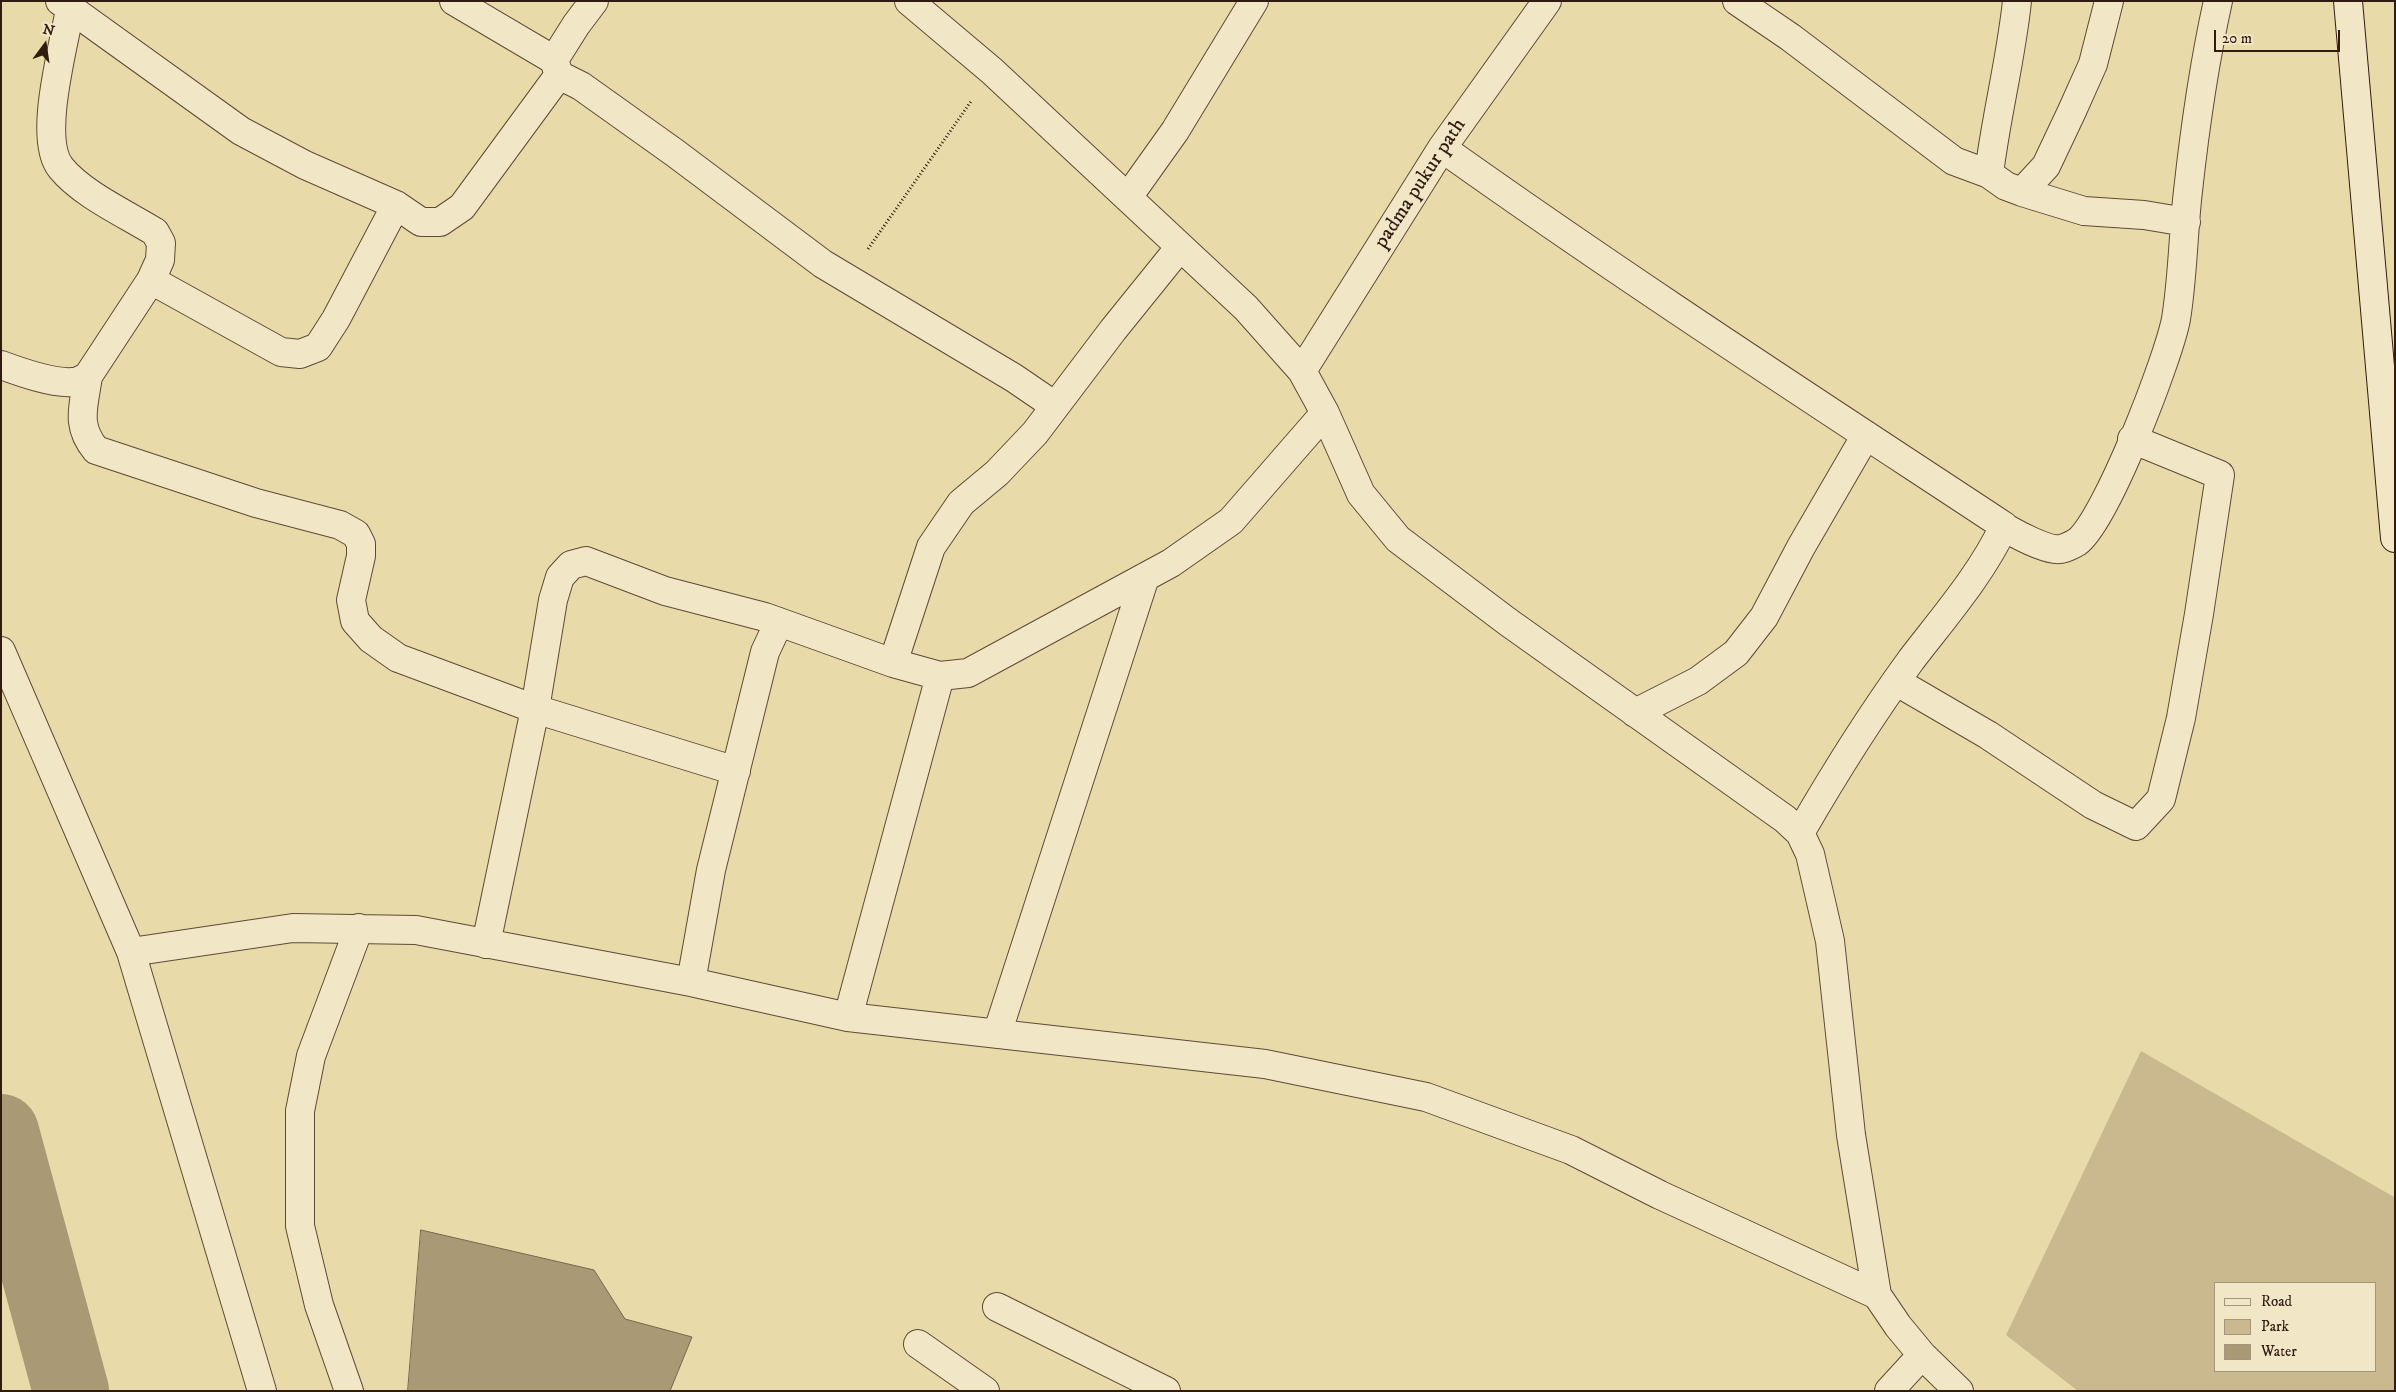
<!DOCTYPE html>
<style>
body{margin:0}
#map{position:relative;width:2396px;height:1392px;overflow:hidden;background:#e9daa9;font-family:"IM FELL DW Pica",serif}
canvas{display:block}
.frame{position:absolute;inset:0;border:2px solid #311a10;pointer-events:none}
.legend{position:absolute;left:2214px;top:1282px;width:162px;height:90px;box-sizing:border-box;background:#f1e7c7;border:1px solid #a4957e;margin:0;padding:6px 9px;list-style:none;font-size:15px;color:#311a10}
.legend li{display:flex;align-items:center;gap:10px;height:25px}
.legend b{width:25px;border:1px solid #a4957e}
.north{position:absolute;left:20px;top:20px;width:50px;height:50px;-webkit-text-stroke:4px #f1e7c7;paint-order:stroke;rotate:14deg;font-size:14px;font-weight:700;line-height:20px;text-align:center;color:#311a10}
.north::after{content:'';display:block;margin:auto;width:18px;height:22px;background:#311a10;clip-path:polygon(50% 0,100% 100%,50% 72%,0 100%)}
.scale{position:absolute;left:2214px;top:30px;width:126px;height:22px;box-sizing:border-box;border:2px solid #311a10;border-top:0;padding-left:6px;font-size:15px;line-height:18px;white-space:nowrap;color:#311a10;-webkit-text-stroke:4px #f1e7c7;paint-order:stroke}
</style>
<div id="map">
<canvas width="2396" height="1392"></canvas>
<div class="frame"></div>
<ul class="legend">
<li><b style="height:6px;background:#f1e7c7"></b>Road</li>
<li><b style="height:14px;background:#cab98f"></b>Park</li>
<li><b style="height:14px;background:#aa9975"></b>Water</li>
</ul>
<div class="north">N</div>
<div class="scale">20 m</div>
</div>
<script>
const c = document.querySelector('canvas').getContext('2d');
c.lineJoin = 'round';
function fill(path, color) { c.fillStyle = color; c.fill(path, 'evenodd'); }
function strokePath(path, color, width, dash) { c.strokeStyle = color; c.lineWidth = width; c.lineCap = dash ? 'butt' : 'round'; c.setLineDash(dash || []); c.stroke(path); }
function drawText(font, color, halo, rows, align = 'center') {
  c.font = font + ' "IM FELL DW Pica",serif'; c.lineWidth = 4.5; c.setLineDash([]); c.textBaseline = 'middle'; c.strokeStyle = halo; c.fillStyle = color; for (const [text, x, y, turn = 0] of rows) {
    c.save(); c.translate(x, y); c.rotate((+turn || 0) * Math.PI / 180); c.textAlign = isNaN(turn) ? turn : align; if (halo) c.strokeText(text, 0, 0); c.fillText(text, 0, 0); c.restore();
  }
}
fill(new Path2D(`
 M2141 1051 2394 1197 2395 1391H2078L2006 1335ZM2215 1283H2375V1371H2215Z`), '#cab98f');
const water = new Path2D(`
 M421 1230 594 1270 625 1319 692 1337 670 1391H408Z`);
fill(water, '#aa9975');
strokePath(water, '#7a664d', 1);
strokePath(new Path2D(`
 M1 1132 71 1391`), '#aa9975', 76);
const street = new Path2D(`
 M60 1 241 131 305 165 396 205 421 222H440L462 207 559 75
 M454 1 554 60
 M594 1 576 25 554 60 559 75 581 86 675 153 823 264 1014 378 1055 406
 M909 1 992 71 1246 308 1302 371 1325 413 1361 494 1398 539 1508 622 1785 819 1800 833 1810 854 1830 941 1851 1135 1877 1295 1898 1326 1922 1355 1959 1391
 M1737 1 1790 37 1954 161 1989 174C1996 116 2011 59 2017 1
 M1442 148C1626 279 1816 402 2004 526 1981 575 1944 617 1911 660 1871 715 1834 774 1800 833
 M1989 174 2006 186 2022 192 2046 166 2072 111 2093 64 2109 1
 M2022 192 2084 211 2144 215 2186 222
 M1128 197 1175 131 1254 1
 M151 280 281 352 300 354 318 347 336 319 396 205
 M1 365C20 372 53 384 73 382 78 382 84 378 88 376L151 280 160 260 161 243 155 232C126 214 82 194 61 168 37 139 64 46 70 9
 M1302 371 1442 148 1547 1
 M88 376C84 406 75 425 96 450L256 503 340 525 356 534 361 544V556L351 600 355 621 371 639 398 658 535 709 736 771
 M2004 527C2016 534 2047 551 2060 549 2064 549 2074 544 2077 542 2106 521 2169 357 2176 319 2183 276 2183 234 2188 191 2195 127 2204 64 2218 1
 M1 651 131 952 262 1391
 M893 663 931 547 961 503 997 473 1035 433 1113 330 1180 247
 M940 676 968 673 1171 563 1231 521 1325 413
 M1897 682 1988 735 2093 805 2136 826 2161 799 2181 718 2199 614 2220 475 2132 439
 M1635 713 1698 681 1736 653 1764 617 1801 547 1866 435
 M486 944 535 709 553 600 560 577 571 565 586 561 665 591 765 617 893 663 940 676 848 1017
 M131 952 293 928 416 930 691 982 848 1017 1265 1064 1426 1097 1571 1150 1660 1195 1877 1295
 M691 982 711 870 765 652 779 622
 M997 1034 1145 577
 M997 1307 1166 1391
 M918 1344 985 1391
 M349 1391 319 1305 300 1226V1111L311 1056 359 928
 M1889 1391 1922 1355`);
const secondary = new Path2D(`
 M2348 1 2395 538`);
strokePath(street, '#5f4a36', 30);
strokePath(secondary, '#311a10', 30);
strokePath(new Path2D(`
 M868 249 972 100`), '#311a10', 3, [1, 2.5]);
strokePath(street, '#f1e7c7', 28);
strokePath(secondary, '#f1e7c7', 28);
drawText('21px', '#311a10', '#f1e7c7', [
 ["padma pukur path",1421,184,-57]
]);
</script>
